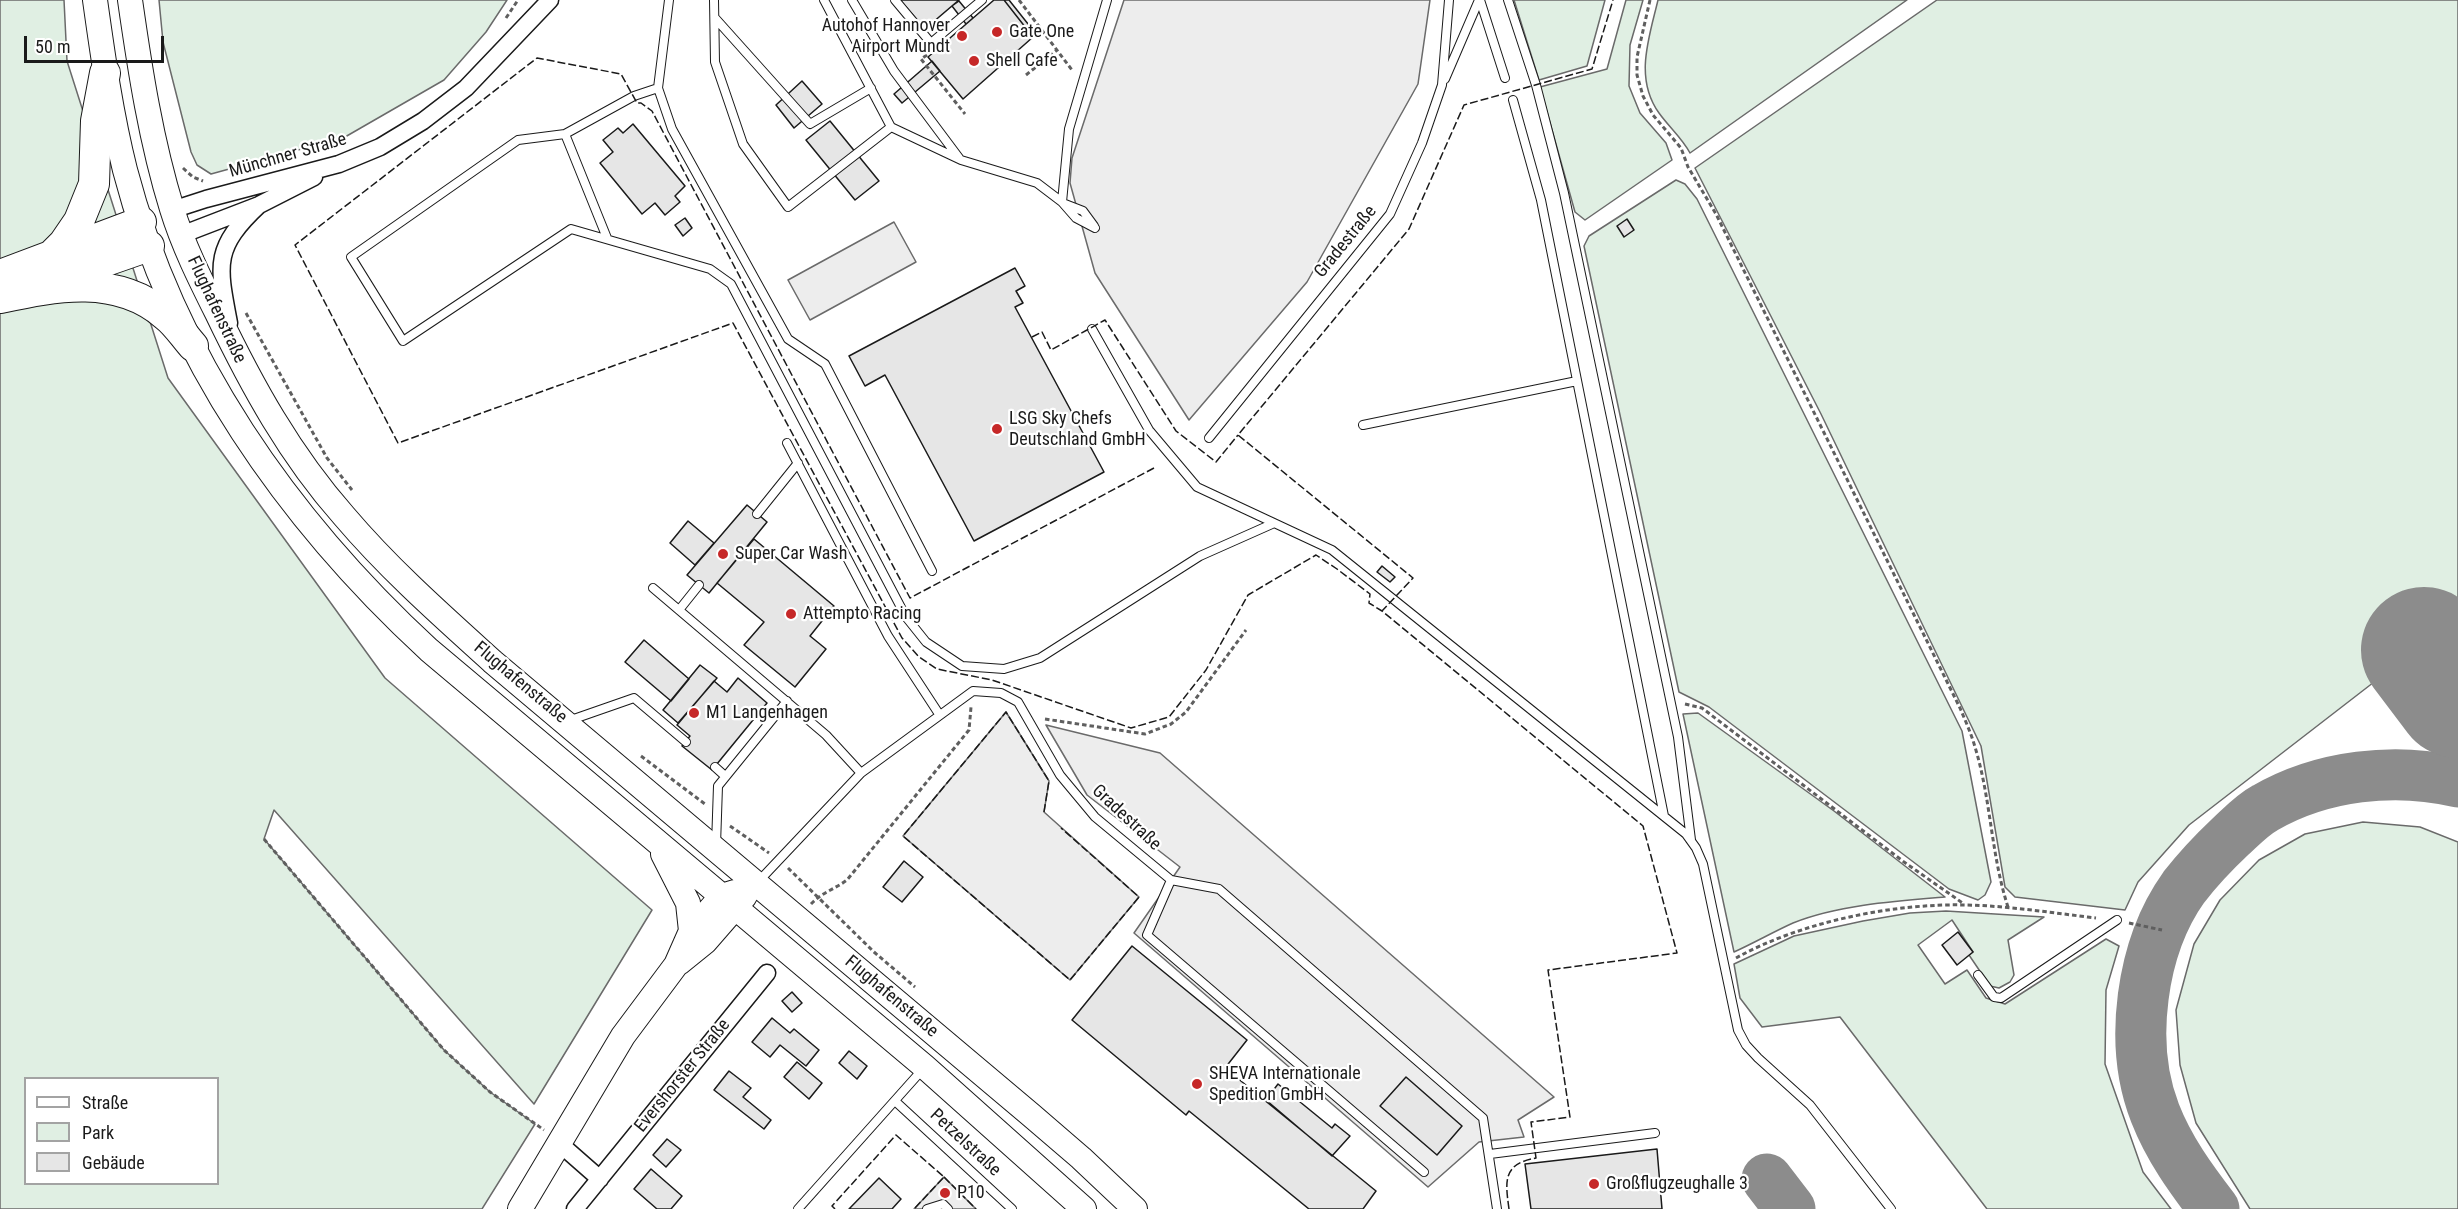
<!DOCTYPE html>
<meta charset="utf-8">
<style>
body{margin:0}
#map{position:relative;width:2458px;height:1209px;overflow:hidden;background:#fff;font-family:"Roboto Condensed",sans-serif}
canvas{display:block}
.legend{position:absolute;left:24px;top:1077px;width:195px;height:108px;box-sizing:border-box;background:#fff;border:2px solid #a3a3a3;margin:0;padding:8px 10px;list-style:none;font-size:18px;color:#1a1a1a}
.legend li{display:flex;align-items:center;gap:12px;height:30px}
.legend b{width:30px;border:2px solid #a3a3a3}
.scale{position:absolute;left:24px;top:36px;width:140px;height:27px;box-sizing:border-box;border:3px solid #1a1a1a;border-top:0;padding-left:8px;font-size:18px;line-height:21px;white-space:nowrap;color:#1a1a1a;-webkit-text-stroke:4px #fff;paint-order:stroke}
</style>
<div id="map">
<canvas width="2458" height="1209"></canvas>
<ul class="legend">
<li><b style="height:8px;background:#fff"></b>Straße</li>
<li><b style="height:16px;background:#e0efe3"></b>Park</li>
<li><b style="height:16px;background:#e6e6e6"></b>Gebäude</li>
</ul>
<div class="scale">50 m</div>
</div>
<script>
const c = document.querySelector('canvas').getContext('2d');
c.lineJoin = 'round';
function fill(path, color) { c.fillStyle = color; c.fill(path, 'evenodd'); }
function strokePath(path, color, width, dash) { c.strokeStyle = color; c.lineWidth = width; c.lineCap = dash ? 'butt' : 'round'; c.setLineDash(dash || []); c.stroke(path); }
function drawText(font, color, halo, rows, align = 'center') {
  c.font = font + ' "Roboto Condensed",sans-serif'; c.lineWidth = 4.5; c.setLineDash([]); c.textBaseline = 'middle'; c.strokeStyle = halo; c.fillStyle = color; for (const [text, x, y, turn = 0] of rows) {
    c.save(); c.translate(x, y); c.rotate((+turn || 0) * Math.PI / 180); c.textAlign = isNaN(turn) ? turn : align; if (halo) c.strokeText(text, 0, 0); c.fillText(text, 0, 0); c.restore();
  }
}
const green = new Path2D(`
 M0 0H64L67 61 168 378 385 678 652 910 534 1104 274 810 264 839 444 1050 490 1092 535 1124 482 1209H0ZM26 1078H218V1184H26Z
 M159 0H507L486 32 444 80 345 137 211 174 197 165 191 152 163 42Z
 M1514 0H1605L1587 66 1539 80Z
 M1626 0H1643L1630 45 1629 86 1640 113 1666 143 1672 160 1585 220 1575 212 1540 87 1607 69Z
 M1658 0H1907L1690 153C1682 138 1669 127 1659 113 1634 78 1649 38 1658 0Z
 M1937 0H2458V617L2455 620 2440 601 2372 653 2387 672 2189 825 2138 882 2125 910 2015 897 2005 887 1981 746 1821 414 1695 168Z
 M1676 180 1685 184 1697 199 1962 731 1991 882 1985 895 1978 900 1949 889 1709 707 1679 692 1584 246 1589 236Z
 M1698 713 1834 811 1945 897C1896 901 1838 905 1793 923 1773 932 1754 943 1734 952L1683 714Z
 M2363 822 2420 827 2458 842V1209H2250L2196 1123 2180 1065 2176 1010 2194 944 2220 900 2259 860 2305 834Z
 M1946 911 2044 917 2008 940 2014 975 2010 982 1999 988 1990 986 1969 955 1973 952 1952 920 1918 945 1945 984 1967 970 1986 998 2005 1004 2106 939 2119 946 2106 990 2105 1064 2143 1172 2171 1209H1987L1840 1017 1762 1027 1740 998 1734 964 1794 936 1863 921 1910 913Z`);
fill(green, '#e0efe3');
strokePath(green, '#6a6a6a', 1.5);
const parking = new Path2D(`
 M1124 0H1430L1418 84 1307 282 1189 420 1095 273 1070 183 1072 158Z
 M894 222 916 262 810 320 788 280Z
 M1006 712 1049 781 1044 812 1139 897 1070 980 903 836Z
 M1046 725 1160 753 1554 1097 1518 1120 1524 1137 1479 1142 1428 1187 1134 933 1180 867 1087 795Z
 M944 1177 976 1209H914Z`);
fill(parking, '#ededed');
strokePath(parking, '#6a6a6a', 1.5);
strokePath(new Path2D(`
 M1767 1179 1790 1209
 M2214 1209C2191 1179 2169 1149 2155 1113 2128 1044 2141 947 2184 887 2198 869 2213 853 2230 837 2241 827 2252 815 2265 808 2322 775 2395 767 2458 782`), '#8c8c8c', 51);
strokePath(new Path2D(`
 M2424 650 2458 695`), '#8c8c8c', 126);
const building = new Path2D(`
 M900 0H959L925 29Z
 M994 0H1004L1033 37 963 99 928 57Z
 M1004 0H1009L1036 34 1033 37Z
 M959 1 973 18 966 24 952 6Z
 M932 61 940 71 902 103 894 94Z
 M802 81 822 104 794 128 776 105Z
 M830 121 879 181 855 200 806 140Z
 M633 124 685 186 675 196 680 202 665 215 655 203 642 214 600 163 613 152 603 140 618 128 623 133Z
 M685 218 692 228 683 236 675 225Z
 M1627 219 1634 230 1624 237 1617 226Z
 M1015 268 1025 286 1016 291 1023 303 1015 307 1104 472 974 541 885 375 865 386 849 356Z
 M747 505 767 522 709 593 687 575Z
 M688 521 714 543 695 565 670 543Z
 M754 539 834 606 810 636 826 649 795 687 744 645 764 622 717 583Z
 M1382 566 1395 577 1390 582 1377 572Z
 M644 640 689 679 671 701 625 662Z
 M700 665 717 678 678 723 663 710Z
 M738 678 767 703 712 770 682 746 690 736 677 725 714 681 727 692Z
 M904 861 923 877 902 902 883 887Z
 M1958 932 1973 952 1957 965 1942 945Z
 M1132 946 1247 1040 1225 1068 1376 1191 1363 1209H1309L1189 1111 1186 1115 1072 1020Z
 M792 992 802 1003 792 1012 782 1001Z
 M772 1018 790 1033 794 1029 819 1050 806 1066 780 1045 770 1057 752 1042Z
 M849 1051 867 1066 857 1079 839 1063Z
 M797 1062 822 1083 809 1099 784 1077Z
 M729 1071 751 1088 743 1097 771 1120 764 1129 714 1090Z
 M1406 1077 1462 1126 1437 1155 1380 1106Z
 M1278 1084 1332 1128 1335 1124 1350 1136 1332 1156 1266 1100Z
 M667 1139 681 1150 666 1167 653 1155Z
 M1657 1149 1662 1209H1531L1525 1164Z
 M651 1169 682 1196 671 1209H657L634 1189Z
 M879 1178 901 1199 892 1209H849Z`);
fill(building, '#e6e6e6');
strokePath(building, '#1a1a1a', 1.5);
const lane = new Path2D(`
 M669 0 658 88 672 129 788 339 825 364 932 571
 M714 0 715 62 743 144 788 207 891 127 961 160 1037 183 1062 202 1076 218 1095 228
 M824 0 891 127
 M852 0 894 71 959 158
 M895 0 931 43 982 0
 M1480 0 1505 78
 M1508 0 1536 85 1564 193 1678 737 1691 840
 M715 18 810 124 871 88
 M1445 79 1479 0
 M1513 100 1541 200 1664 816
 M565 134 634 96 658 88
 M1062 202 1069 129 1107 0
 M1065 204 1083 211 1094 226
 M607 238 565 134 518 140 351 257 403 341 571 229 710 269 731 284 906 617 926 642 962 666 1004 669 1040 658 1200 556 1272 524
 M1092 329 1149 430 1197 487 1332 550 1686 834 1696 848 1703 864 1738 1030 1746 1045 1758 1058 1810 1105 1891 1209
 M1363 425 1577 381
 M1209 438 1390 214 1422 143 1442 85 1449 0
 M787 443 888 636 939 714
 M757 514 798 463
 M653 588 826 735 861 773
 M679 610 699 585
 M568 721 634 698 686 742
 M715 767 725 776
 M716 845 718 786 787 701
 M1171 880 1219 889 1483 1118 1497 1209
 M757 883 861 773 973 691 1001 693 1018 702 1060 775 1095 817 1171 880 1147 935 1424 1172
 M1978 975 1994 997 2001 998 2117 920
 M895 1101 1012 1209
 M1490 1154 1655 1133
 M798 1209 923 1069
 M927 1209 943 1204 948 1209`);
const street = new Path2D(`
 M172 210 206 199 339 164 380 147 423 121 466 88 550 0
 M181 235 259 205 314 177
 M229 323C218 265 213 248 259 205
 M559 1143 600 1179
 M575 1209 767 973`);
const secondary = new Path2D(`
 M95 0C103 57 111 114 125 170 174 358 288 520 429 650L925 1067 1084 1209
 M130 0C140 70 151 141 172 209 183 245 200 279 217 313 252 386 290 455 344 516 389 569 441 615 493 662L1031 1115 1081 1158 1135 1209
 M663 854 688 903 691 931
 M679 963 705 942 745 896
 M520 1209 623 1036 676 965 691 931 722 896 735 892`);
const highway = new Path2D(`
 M50 257 64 243 79 221 94 184 96 121 105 73
 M0 275 141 222
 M57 278 149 246
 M0 298C56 286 117 274 165 315 176 323 184 336 193 346`);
strokePath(lane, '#1a1a1a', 10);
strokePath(street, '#1a1a1a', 19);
strokePath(secondary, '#1a1a1a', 26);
strokePath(highway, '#1a1a1a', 32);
strokePath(new Path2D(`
 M1019 0 1072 70
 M1650 0 1637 57V75L1643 96 1653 115 1681 148 1688 167 1716 214 1960 708C1965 720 1971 733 1975 747 1991 799 1991 855 2008 907
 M506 18 518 0
 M927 55 921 59 965 114
 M1026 75 1057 50
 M183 168 193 177 203 181
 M246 313 327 458 352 490
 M1685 704 1702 708 1904 862 1964 904
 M1045 719 1145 734 1171 724 1186 712 1246 630
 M641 756 705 804
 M730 826 769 853
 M264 839 444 1050 490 1092 544 1130
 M788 868 874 952 915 987
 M811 904C821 893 835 889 847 880L969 730 971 707
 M2129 923 2162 930
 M1736 958C1801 922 1893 903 1967 905 2010 906 2053 913 2096 918`), '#5f5f5f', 3, [4.5, 3]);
strokePath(lane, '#fff', 8);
strokePath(street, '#fff', 16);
strokePath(secondary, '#fff', 24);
strokePath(highway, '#fff', 30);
strokePath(new Path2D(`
 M1032 337 1042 332 1051 350 1105 320 1176 431 1216 462 1238 435
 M1154 468 910 598 652 111 641 103H637L621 74 537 58 295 245 398 443 733 323 902 638 919 657 937 669 992 680 1131 728 1169 717 1206 670 1248 595 1316 555 1337 569 1370 594 1369 603 1382 611
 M1044 812 1049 781 1006 712 903 836 1070 980 1139 897 1061 828
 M944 1177 976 1209
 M835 1209 832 1206 896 1135 944 1177 914 1209
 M1509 1209C1505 1180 1503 1164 1536 1158L1531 1122 1570 1117 1548 970 1677 953 1643 826 1382 611 1413 578 1238 435 1409 229 1464 105 1592 69 1613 0`), '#1a1a1a', 1.5, [8, 3]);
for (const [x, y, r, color] of [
 [997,32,6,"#c62828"],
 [962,36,6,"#c62828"],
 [974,61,6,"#c62828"],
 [997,429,6,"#c62828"],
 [723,554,6,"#c62828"],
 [791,614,6,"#c62828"],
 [694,713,6,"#c62828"],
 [1197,1084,6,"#c62828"],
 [1594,1184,6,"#c62828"],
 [945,1193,6,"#c62828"]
]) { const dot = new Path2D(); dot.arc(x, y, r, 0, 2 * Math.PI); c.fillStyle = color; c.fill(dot); strokePath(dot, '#fff', 2); }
drawText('18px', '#1a1a1a', '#fff', [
 ["Autohof Hannover",950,26,"right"],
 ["Airport Mundt",950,47,"right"],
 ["Gate One",1009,32],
 ["Shell Cafe",986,61],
 ["LSG Sky Chefs",1009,419],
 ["Deutschland GmbH",1009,440],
 ["Super Car Wash",735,554],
 ["Attempto Racing",803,614],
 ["M1 Langenhagen",706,713],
 ["SHEVA Internationale",1209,1074],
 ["Spedition GmbH",1209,1095],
 ["Großflugzeughalle 3",1606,1184],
 ["P10",957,1193]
], 'left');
drawText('18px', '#1a1a1a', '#fff', [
 ["Münchner Straße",288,156,-16],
 ["Gradestraße",1346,242,-51],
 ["Flughafenstraße",216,310,65],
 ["Flughafenstraße",520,683,40],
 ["Gradestraße",1126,818,43],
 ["Flughafenstraße",891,997,40],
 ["Evershorster Straße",683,1076,-51],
 ["Petzelstraße",965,1143,43]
]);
</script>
